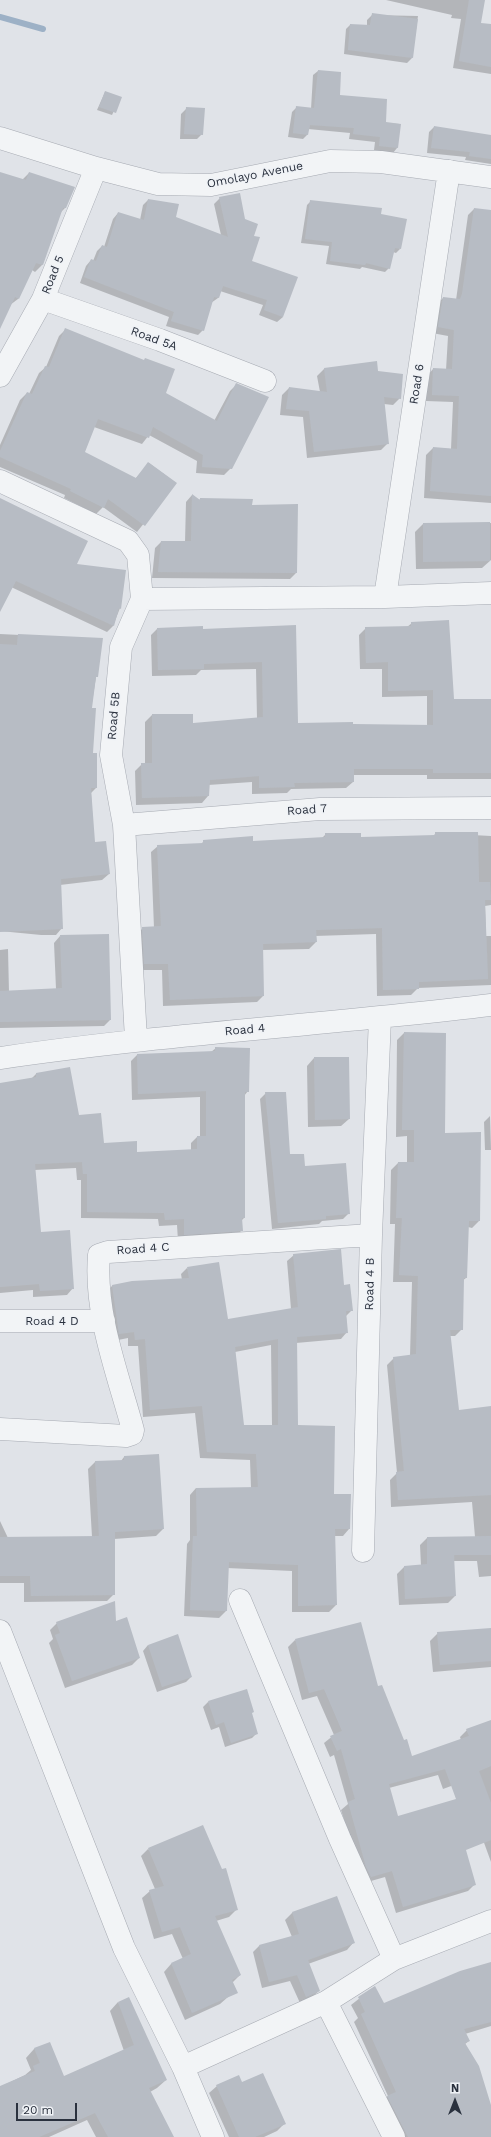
<!DOCTYPE html>
<style>
body{margin:0}
#map{position:relative;width:491px;height:2137px;overflow:hidden;background:#e0e3e8;font-family:"Work Sans",sans-serif}
canvas{display:block}
.north{position:absolute;left:435px;top:2081px;width:40px;height:40px;-webkit-text-stroke:3px #eff2f6;paint-order:stroke;rotate:0deg;font-size:11px;font-weight:700;line-height:16px;text-align:center;color:#2a313e}
.north::after{content:'';display:block;margin:auto;width:14px;height:18px;background:#2a313e;clip-path:polygon(50% 0,100% 100%,50% 72%,0 100%)}
.scale{position:absolute;left:16px;top:2103px;width:61px;height:18px;box-sizing:border-box;border:2px solid #2a313e;border-top:0;padding-left:5px;font-size:12px;line-height:14px;white-space:nowrap;color:#2a313e;-webkit-text-stroke:3px #eff2f6;paint-order:stroke}
</style>
<div id="map">
<canvas width="491" height="2137"></canvas>
<div class="north">N</div>
<div class="scale">20 m</div>
</div>
<script>
const c = document.querySelector('canvas').getContext('2d');
c.lineJoin = 'round';
function fill(path, color) { c.fillStyle = color; c.fill(path, 'evenodd'); }
function strokePath(path, color, width, dash) { c.strokeStyle = color; c.lineWidth = width; c.lineCap = dash ? 'butt' : 'round'; c.setLineDash(dash || []); c.stroke(path); }
function drawText(font, color, halo, rows, align = 'center') {
  c.font = font + ' "Work Sans",sans-serif'; c.lineWidth = 3; c.setLineDash([]); c.textBaseline = 'middle'; c.strokeStyle = halo; c.fillStyle = color; for (const [text, x, y, turn = 0] of rows) {
    c.save(); c.translate(x, y); c.rotate((+turn || 0) * Math.PI / 180); c.textAlign = isNaN(turn) ? turn : align; if (halo) c.strokeText(text, 0, 0); c.fillText(text, 0, 0); c.restore();
  }
}
fill(new Path2D(`
 M386 0H484L480 24 491 25V74L453 68 461 19 451 18 452 15Z
 M372 15 418 16 412 58 407 63 344 54 346 29 350 25H367V20Z
 M318 71 338 96 385 123 400 124 397 148 393 153 374 150 375 142 349 139 350 133 308 129 307 135 303 139 288 137 292 112 296 108 311 109 313 75Z
 M105 92 120 98 112 115 97 110Z
 M186 109 202 134 197 139H180L181 114Z
 M434 127 491 136V164L465 160 466 157 427 153 429 132Z
 M0 173 22 180 29 173 65 208 60 213 42 265 35 272 32 270 18 299 10 305 0 326Z
 M220 198 244 220 253 236 251 262 283 317 277 322 259 315 263 305 220 291 218 298 211 303 203 330 198 335 166 326 169 317 80 283 86 266 91 260 93 261 97 251 102 246 104 247 113 219 118 213 140 220 143 205 148 200 175 218 221 235 214 204Z
 M311 201 380 215 400 249 396 253 393 252 389 268 385 272 362 267 360 269 326 264 329 246 301 243 307 205Z
 M474 209 491 211V503L424 498 426 455 433 448 451 449 453 402 426 401 427 376 433 369 446 370 448 336 432 333 437 304 443 298 456 300 468 215Z
 M66 329 164 393 214 421 230 391 237 384 231 468 224 475 196 473 197 461 149 435 142 444 94 427 83 452 135 479 149 463 176 483 137 532 103 507 96 514 64 498 65 495 0 467V445L20 400 27 393 29 394 39 373 46 367 59 336Z
 M324 369 377 372 400 398 393 405 384 404 388 443 381 450 307 458 303 417 280 415 282 395 289 388 320 392 317 376Z
 M192 495 199 500 200 499 250 506 297 505 296 573 290 579 152 578 155 548 161 542H185L186 502Z
 M0 505 76 565 120 608 113 626 107 632 11 587Z
 M491 523V560L482 568 416 569 415 532 423 524Z
 M412 623 453 700H491V779H427V775H353V782L346 788 291 789 287 793 252 794V782L208 785V796L202 803 136 805 135 771 142 764H145V722L152 715H192V724L257 719 256 669 201 670 196 675 152 676 151 635 157 629 203 630 295 626 297 724 427 726V696L382 697V669H360L359 635 366 628 407 627Z
 M0 634 102 639 91 709 92 754H96V788L91 793 94 843 109 874 102 880 60 885 62 928 56 935H41L0 931Z
 M436 833 491 836V905L485 906 486 936H491V985L418 988 411 995 377 996 376 934 315 936 316 942 309 949 262 950 263 996 257 1002 163 1006 162 970H138L136 935 143 928H154L151 852 158 846 201 844 204 841 252 842 322 838 326 834 360 838 433 836Z
 M60 936 110 1020 104 1026 0 1028V1036V950L8 949 9 992 56 989 54 943Z
 M404 1033 479 1221 472 1228 468 1227 466 1278 462 1281V1329L455 1336H450L458 1411 491 1407V1576L479 1577 477 1561H453L455 1596 448 1603 399 1605 397 1574 404 1567 421 1566 420 1545 427 1538 475 1537 472 1502 391 1507 390 1480 397 1473 387 1365 394 1358 410 1356 412 1282H393L395 1224H390L391 1170 398 1163H407V1136L396 1137 397 1040Z
 M216 1048 248 1091 244 1096V1218L241 1221 242 1230 235 1237 178 1241 177 1225 159 1226 158 1219 81 1218V1180H77L76 1168 34 1170 40 1233 73 1288 67 1295 33 1297V1290L0 1293V1084L31 1079 36 1074 103 1144 136 1153 191 1150V1143L197 1137H200V1097L132 1100 131 1061 137 1055 211 1052Z
 M314 1058 349 1119 341 1126 308 1127 307 1066Z
 M266 1093 289 1155 305 1167 349 1213 343 1219 322 1221 319 1224 272 1229 260 1099Z
 M490 1116 491 1150H485L484 1122Z
 M294 1255 343 1286 352 1310 346 1316 347 1332 341 1339 296 1343 297 1426 333 1495H350L349 1529 343 1536H334L336 1605 329 1612H292V1571L227 1568 226 1611 219 1618 184 1616 187 1544 190 1540V1495L196 1488H251L250 1460 200 1458 195 1413 143 1417 138 1346H128V1338L113 1341 105 1293 112 1286 132 1282 182 1280 181 1274 187 1268 227 1320 291 1309 287 1261ZM271 1345 272 1426H243L235 1352Z
 M124 1457 163 1529 156 1536 114 1539V1594L107 1601 24 1602V1583H0V1521L8 1538 92 1537 88 1469 95 1462 121 1461Z
 M57 1623 139 1658 132 1665 65 1688 49 1643 53 1639 50 1630Z
 M491 1629V1667L433 1672 430 1641 438 1633Z
 M295 1640 377 1688 411 1758 461 1740 460 1737 467 1730 491 1721V1862L462 1782 443 1789 438 1775 389 1788 397 1817 475 1884 468 1891 396 1913 385 1877 364 1883 341 1810 348 1804 334 1755 330 1757 324 1743 334 1735 317 1696 302 1700 288 1647Z
 M148 1645 191 1677 186 1682 157 1692 143 1651Z
 M208 1702 251 1714 257 1733 252 1738 225 1747 219 1727 211 1730 203 1707Z
 M148 1849 236 1910 229 1917 216 1921 240 1975 232 1983 228 1997 220 2004 185 2020 164 1972 171 1964 183 1959 172 1934 154 1939 142 1898 150 1891 155 1889 141 1856Z
 M336 1897 353 1943 347 1950 308 1964 319 1991 312 1997 300 2003 290 1981 262 1988 253 1952 259 1946 292 1937 285 1920 292 1913Z
 M491 1963V2026L465 2034 469 2041 465 2044 491 2108V2137H398L381 2103 388 2096 354 2022 358 2018 351 2005 374 1987 383 2005Z
 M118 2002 166 2080 157 2088 150 2092 173 2137H96L87 2120 49 2137H0V2087L25 2075 31 2070 26 2058 34 2049 49 2043 63 2078 124 2051 110 2011Z
 M241 2083 284 2124 277 2131 264 2137H229L209 2093 217 2086Z`), '#0003');
strokePath(new Path2D(`
 M0 17 43 29`), '#9db1c6', 6);
fill(new Path2D(`
 M469 0H485L481 23 491 24V67L459 61Z
 M372 13 418 19 413 58 348 50 350 24 370 25Z
 M318 70 341 72 340 95 387 99 386 122 401 124 398 148 379 146 380 137 353 134 354 128 310 125 308 135 293 133 296 106 314 108Z
 M105 91 122 97 116 113 99 107Z
 M186 107 205 108 203 135 184 134Z
 M434 126 491 135V159L469 156 470 152 431 148Z
 M0 172 26 180 29 172 75 187 66 208H63L43 265 36 263 19 299 15 297 0 329Z
 M240 193 245 219 258 224 254 236 260 237 252 261 298 277 283 317 264 310 267 300 223 286 219 298 214 297 204 331 171 321 174 312 84 277 91 259 96 261 102 245 107 247 118 212 144 220 148 199 179 204 176 217 228 237 219 197Z
 M310 200 382 208 381 214 407 219 401 249 395 248 390 269 366 263 365 265 330 261 332 242 305 239Z
 M474 208 491 210V496L430 491 433 447 457 449 459 396 432 395 433 368 452 369 454 330 438 327 443 297 460 299 462 294Z
 M65 328 144 360 145 358 175 369 166 393 217 421 236 383 269 397 232 469 202 467 203 455 153 427 149 438 98 419 85 452 136 478 148 462 177 483 145 526 108 499 104 508 70 491 71 489 0 457V451L27 392 32 394 45 366 49 367Z
 M377 361 378 371 403 374 401 399 384 397 389 444 314 452 309 411 286 409 289 387 327 392 324 368Z
 M192 494 200 500V498L253 499 252 505 298 504 297 573 158 572 161 541H191Z
 M0 498 88 541 77 564 126 570 121 609 119 608 114 626 16 581 0 612Z
 M490 522V561L423 562V523Z
 M449 620 454 699H491V773H433V769H354V782L294 783 295 787 259 788V776L210 780 209 796 142 798 141 763H152V714H193V723L263 717 262 662 204 664V669L158 670 157 628 203 626V629L296 625 298 723 353 722V724L433 725V690L388 691V662L366 663 365 627 411 626V622Z
 M18 634 103 638 98 677H96L92 708H96L93 753H97V788H91L95 842 106 841 110 874 61 879 63 929 0 932V644L17 645Z
 M435 832H478L479 882H490L491 900H485L488 979 419 982V989L383 990 382 928 316 930 317 942 263 944 264 996 170 1000 168 964H144L142 927 161 926 157 845 203 843V840L253 836V841L325 837V833H361V837L435 835Z
 M109 934 111 1020 0 1022V991L62 988 60 935Z
 M404 1032 446 1033 445 1133 481 1132 480 1221H469L467 1278H464L463 1330H450L459 1410 491 1406V1495L398 1500 396 1472 404 1471 393 1357 416 1354 418 1276 399 1275 402 1218H396L398 1162H414V1130H402Z
 M215 1047 250 1048 249 1092H245V1218H242L243 1231 184 1235V1219L165 1220 164 1213 87 1212V1174H83L82 1162 35 1164 41 1232 70 1230 74 1289 40 1291 39 1284 0 1287V1083L36 1077V1073L70 1067 79 1115 101 1113 104 1143 137 1141V1152L197 1149V1136H206V1091L138 1094 137 1054 215 1051Z
 M314 1057H349L350 1119 315 1120Z
 M265 1092H286L290 1154H304L305 1166 346 1163 350 1214 326 1216V1219L278 1223Z
 M341 1249 344 1285 350 1284 353 1311H346L348 1333 297 1337 298 1425 335 1426 334 1494H351L350 1529H335L337 1605 298 1606V1565L229 1562 227 1611 190 1610 193 1536H197L196 1488 258 1487 256 1454 207 1452 202 1406 150 1410 145 1339 135 1340 134 1332 119 1334 112 1285 132 1281 189 1278 187 1267 219 1262 228 1319 298 1307 293 1254ZM278 1339V1425H244L235 1347Z
 M159 1454 164 1529 115 1532V1595L31 1596 30 1576H0V1537L99 1536 95 1461 124 1460V1456Z
 M491 1536V1555H454L456 1596 405 1599 404 1566 427 1564V1537Z
 M115 1601 116 1621 127 1617 140 1658 72 1681 55 1635 60 1633 56 1622Z
 M361 1622 378 1686 382 1685 404 1740 407 1739 412 1756 469 1736 466 1729 491 1720V1766L479 1771 491 1803V1840L466 1850 476 1885 403 1907 392 1871 371 1877 366 1867 348 1802 355 1799 341 1749 337 1751 330 1736 342 1731 324 1689 309 1693 295 1639ZM445 1769 456 1799 398 1816 389 1784Z
 M491 1628V1661L440 1665 437 1632Z
 M178 1634 192 1677 162 1687 148 1645Z
 M247 1689 254 1712 252 1713 258 1734 231 1743 224 1722 216 1725 208 1701Z
 M203 1825 222 1869 226 1868 238 1910 215 1916 241 1975 232 1980 238 1993 192 2013 171 1963 191 1954 180 1927 162 1932 149 1890 164 1886 148 1848Z
 M337 1896 355 1943 308 1960 320 1991 306 1997 297 1975 269 1982 259 1945 299 1934 292 1912Z
 M491 1962V2022L464 2029 470 2041 465 2043 479 2066 491 2105V2137H408L387 2096 396 2092 361 2014 365 2012 358 1997 375 1986 384 2003 460 1971Z
 M129 1997 167 2080 149 2088 174 2137H108L95 2113 39 2137H0V2086L35 2071 33 2066 40 2063 34 2048 50 2042 64 2076 134 2045 118 2002Z
 M263 2073 286 2124 255 2137H239L216 2085 239 2075 242 2082Z`), '#b7bcc4');
const minor = new Path2D(`
 M0 138 96 168 158 184 211 185 330 161 381 162 491 177
 M43 299 160 340 265 381
 M0 376 43 299 96 168
 M0 481 128 541 138 555 142 599 121 647 111 755 124 825 136 1039
 M385 597 449 171
 M142 599 385 597 491 593
 M124 825 320 809 491 808
 M0 1058C163 1034 327 1025 491 1005
 M0 1321H104
 M0 1429 126 1436 132 1434 133 1430C118 1374 94 1314 99 1255L108 1252 371 1235
 M363 1551 371 1235 380 1018
 M240 1600 340 1839 394 1959
 M0 1631 124 1948 183 2067 213 2137
 M326 2002 394 2137
 M183 2067 326 2002 394 1959 491 1921`);
strokePath(minor, '#a6aab2', 23);
strokePath(minor, '#f2f4f6', 22);
drawText('12px', '#2a313e', '#eff2f6', [
 ["Omolayo Avenue",255,175,-11],
 ["Road 5",53,275,-68],
 ["Road 5A",154,339,20],
 ["Road 6",417,384,-81],
 ["Road 5B",114,716,-85],
 ["Road 7",307,810,-4],
 ["Road 4",245,1030,-5],
 ["Road 4 C",143,1249,-4],
 ["Road 4 B",370,1284,-89],
 ["Road 4 D",52,1321]
]);
</script>
